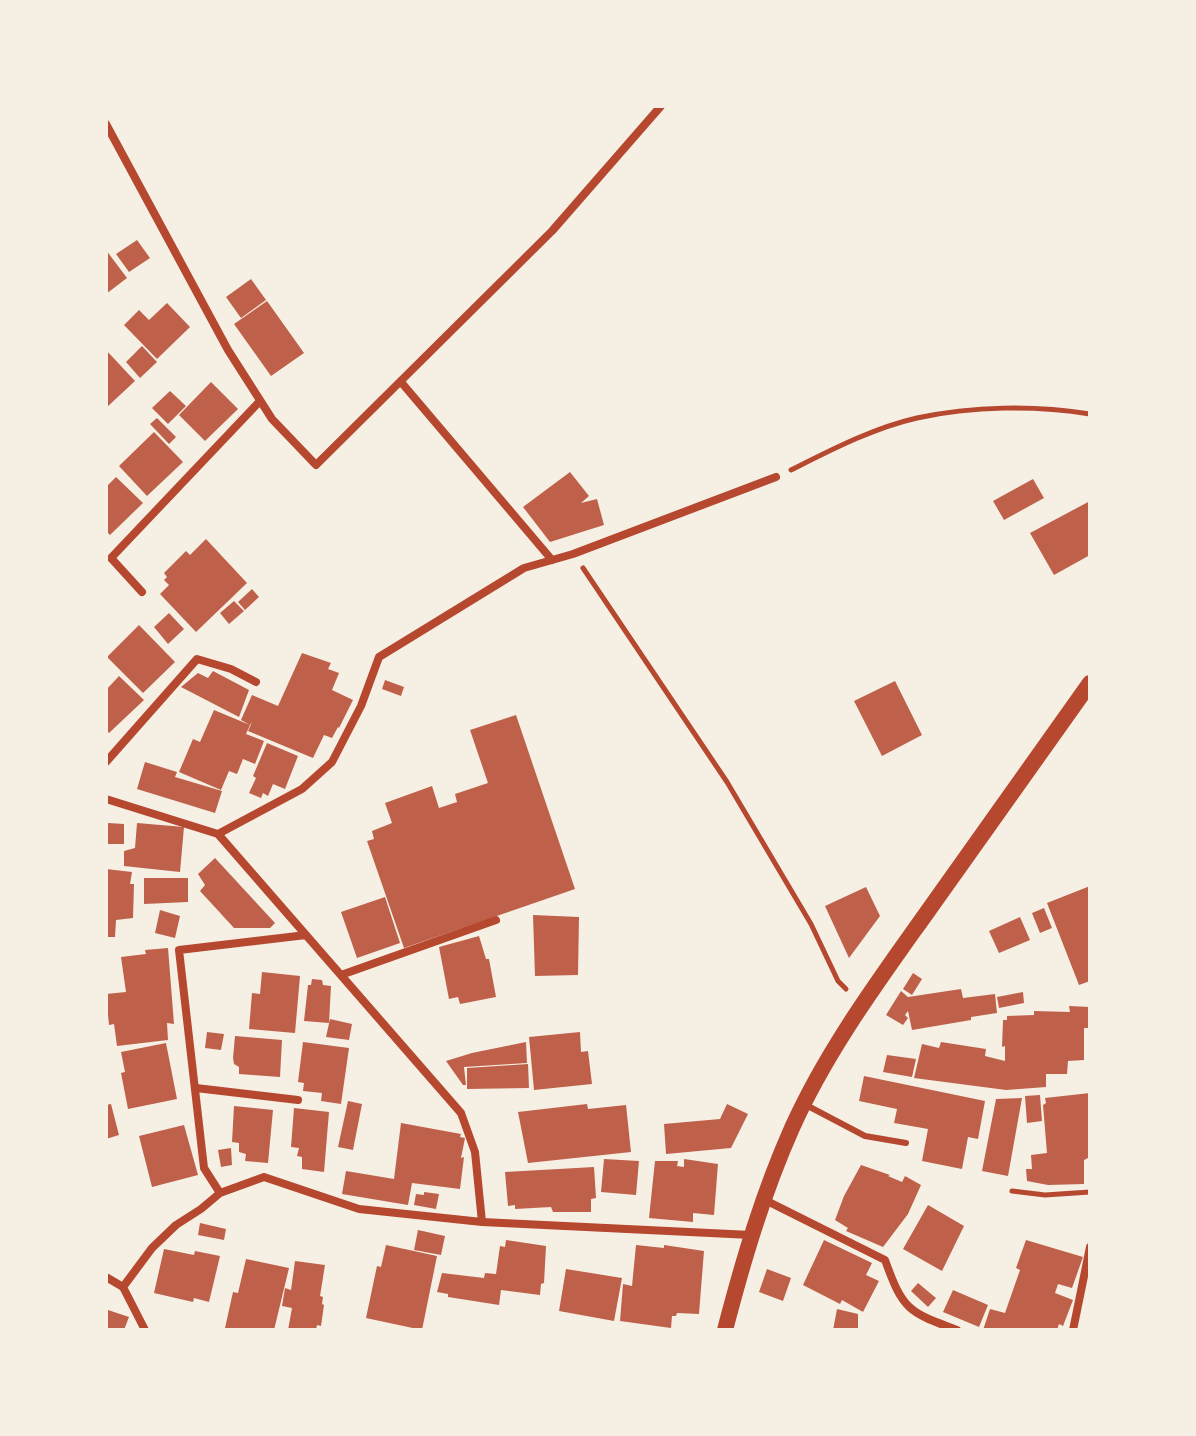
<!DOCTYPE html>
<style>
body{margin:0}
#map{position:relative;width:1196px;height:1436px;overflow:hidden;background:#f6efe4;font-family:"PT Sans",sans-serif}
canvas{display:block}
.frame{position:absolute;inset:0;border:108px solid #f6efe4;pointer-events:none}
</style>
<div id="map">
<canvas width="1196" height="1436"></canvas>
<div class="frame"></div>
</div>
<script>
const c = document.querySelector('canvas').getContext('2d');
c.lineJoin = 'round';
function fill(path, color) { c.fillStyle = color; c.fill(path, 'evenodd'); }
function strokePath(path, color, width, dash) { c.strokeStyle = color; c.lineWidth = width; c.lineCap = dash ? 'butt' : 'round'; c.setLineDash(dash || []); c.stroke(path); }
fill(new Path2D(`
 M137 240 150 258 129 272 116 254Z
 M106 250 127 278 106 294Z
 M251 279 266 300 241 318 226 297Z
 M267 301 304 353 271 376 234 324Z
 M167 303 190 327 157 359 124 325 139 310 149 320Z
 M142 346 157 362 140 378 126 362Z
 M106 350 135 381 106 408Z
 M211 382 238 409 205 441 179 415Z
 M170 391 186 406 168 424 152 408Z
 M157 418 176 437 169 444 150 424Z
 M154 432 183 462 147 496 119 466Z
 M570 472 589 496 581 503 597 499 604 525 550 542 523 507Z
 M116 477 143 503 110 535 106 531V487Z
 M1033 479 1044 498 1004 520 993 501Z
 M1090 501V555L1054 575 1030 533Z
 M206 539 247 583 196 632 160 594 169 585 164 580 167 577 164 573 186 551 190 555Z
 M252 589 259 597 245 610 238 602Z
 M234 601 244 611 229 624 220 613Z
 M169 613 184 629 168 644 154 627Z
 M139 625 175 662 143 693 107 657Z
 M302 653 331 663 328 669 339 673 332 690 353 700 339 728 338 727 332 738 324 735 313 758 248 731 252 722 250 725 241 720 252 695 278 706Z
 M213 671 249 690 239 717 181 687 198 673 208 678Z
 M119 676 144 700 109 733 106 730V690Z
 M385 680 404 687 401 696 382 689Z
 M895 681 922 735 882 756 854 701Z
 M214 710 250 725 246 734 264 741 255 764 243 759 237 774 229 771 221 790 179 772 193 739 200 742Z
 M516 715 575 889 404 948 367 841 374 839 372 831 392 823 385 803 432 786 439 808 457 802 455 794 488 783 470 730Z
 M267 743 298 756 285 789 273 784 268 796 263 793 261 798 249 793 256 778 253 776Z
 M145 762 177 772 175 777 222 791 215 813 137 789Z
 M108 823 124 824V844H106Z
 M137 823 184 827 180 872 124 866V851L135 848Z
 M215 858 275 923 270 928H234L200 891 205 885 198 874Z
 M106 869 132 872 130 884H134L133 918 116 920 115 937H106Z
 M144 878H188V902L144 904Z
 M1090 886V981L1079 985 1047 903Z
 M866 887 880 916 849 958 825 906Z
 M385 897 400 943 357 958 341 912Z
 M1044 908 1052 928 1040 933 1032 913Z
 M160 910 180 916 175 938 155 933Z
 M533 915 579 917 578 975 535 976Z
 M1020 917 1030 940 999 953 989 931Z
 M479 936 486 959H489L496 997 460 1004 458 997 449 999 439 947Z
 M168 948 174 1024 167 1023 168 1040 117 1046 114 1024 109 1025 106 994 126 992 121 957 146 954 145 950Z
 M262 972 300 976 295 1033 249 1029 252 993 260 994Z
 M913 973 922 979 912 995 903 989Z
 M312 979 322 980 323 985 331 986 329 1023 304 1021 308 985H311Z
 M961 989 963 998 995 994 997 1013 971 1017V1020L912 1030 908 1011 905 1015 908 1018 903 1025 886 1015 901 991 908 997Z
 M1023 992 1024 1003 999 1008 997 997Z
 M1069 1006 1090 1007V1028H1084V1060L1068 1061 1067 1074H1046V1087L1006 1090 914 1078 922 1044 939 1048 941 1042 986 1049 985 1056 1005 1061V1046L1002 1047 1003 1020H1007V1016L1034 1015V1011L1070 1012Z
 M330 1019 352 1024 349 1040 326 1037Z
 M207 1032 224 1034 221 1050 205 1048Z
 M580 1032 581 1052 588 1051 592 1084 534 1090 529 1037Z
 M235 1036 282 1040 280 1077 239 1074V1067L234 1064 233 1058Z
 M303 1042 349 1048 341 1104 321 1101 322 1093 303 1091 304 1083 298 1082Z
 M526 1042 527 1063 464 1067 466 1085H463L446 1061 472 1053Z
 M166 1043 177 1099 128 1109 121 1073 125 1072 121 1052Z
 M887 1055 916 1059 912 1077 883 1072Z
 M528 1064 529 1088 467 1089V1068Z
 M864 1076 985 1101 978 1139 968 1137 962 1169 922 1161 928 1129 894 1123 897 1109 859 1101Z
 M1090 1093V1157L1084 1160V1184L1048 1185 1027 1181 1026 1169H1032L1031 1155 1047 1153 1043 1105 1046 1103 1045 1098Z
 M1040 1095 1042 1121 1027 1123 1025 1096Z
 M1022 1098 1008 1176 982 1171 996 1099Z
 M348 1101 362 1104 353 1150 338 1147Z
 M111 1104 119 1135 106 1139V1105Z
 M587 1104 588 1109 626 1105 631 1152 528 1163 518 1112Z
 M727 1104 748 1114 731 1148 666 1154 664 1124 720 1119Z
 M234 1106 273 1110 268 1163 245 1161 246 1154 239 1152V1143L232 1142Z
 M294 1108 329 1112 324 1172 302 1169V1157L297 1156 299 1148 291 1147Z
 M401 1123 461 1134 460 1137 465 1138 461 1158 464 1157 460 1189 412 1183 408 1205 342 1194 346 1171 394 1179Z
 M184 1125 198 1175 152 1187 139 1136Z
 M231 1148 232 1165 221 1167 218 1150Z
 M604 1159 639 1161 636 1195 601 1192Z
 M684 1159 718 1164 714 1215 693 1213V1222L649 1218 655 1161H678L677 1166 684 1167Z
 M861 1165 890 1175 888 1176 902 1182 905 1176 921 1185 908 1214 883 1247 846 1231 848 1228 835 1220 844 1196Z
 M594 1167 596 1198 591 1199V1212H553L551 1207 515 1209V1205L508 1206 505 1172Z
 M424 1192 439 1194 436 1209 414 1205 416 1194 424 1195Z
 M928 1205 964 1226 942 1271 903 1249Z
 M200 1223 226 1229 224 1240 198 1235Z
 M418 1230 445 1236 441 1255 414 1250Z
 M506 1240 546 1246 544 1283 541 1284 540 1295 501 1290 499 1305 448 1297V1294L437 1292 442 1273 484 1278 485 1273 496 1274 500 1246 505 1247Z
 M824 1240 872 1263 866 1275 879 1281 863 1312 842 1300 840 1304 803 1285Z
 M1026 1240 1083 1257 1072 1288 1058 1284 1055 1293 1073 1300 1063 1326 1059 1324 1057 1330H983L990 1309 1005 1313 1020 1270 1016 1268Z
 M386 1245 437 1256 422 1330 366 1318 377 1266 381 1267Z
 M636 1245 664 1248V1245L704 1251 699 1314 677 1313 676 1316H672L671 1328 620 1321 623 1284 632 1286Z
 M164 1249 194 1255 195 1251 220 1256 209 1302 194 1298 193 1302 154 1293Z
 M246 1259 289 1268 274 1330 225 1328 233 1292 238 1293Z
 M295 1261 325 1265 320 1296 323 1297 322 1304 324 1305 321 1326 317 1325 316 1330H288L292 1308 282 1306 285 1288 291 1290Z
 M566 1269 622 1278 614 1321 559 1311Z
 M767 1269 791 1278 783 1301 759 1292Z
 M918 1283 936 1298 928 1307 911 1291Z
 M953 1290 988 1305 979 1327 943 1312Z
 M837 1309 858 1314V1330H833Z
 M108 1310 129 1317 124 1330H106Z`), '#bf614a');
strokePath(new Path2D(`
 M791 470C831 450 873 428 917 418 972 406 1035 405 1090 414
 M583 568 727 782 811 924 838 981 846 989
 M1012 1191 1045 1195 1090 1192`), '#b5482f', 5);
strokePath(new Path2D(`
 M806 1105 865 1136 906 1143`), '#b5482f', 6);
strokePath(new Path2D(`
 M106 124 228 350 272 419 316 465 552 231 661 106
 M401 382 552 560
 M142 592 111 558 260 401
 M106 762 197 659 231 669 256 682
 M106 799 218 834 461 1113 475 1152 482 1222
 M218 834 302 789 332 762 361 706 379 657 524 568 573 554 776 477
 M341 975 496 920
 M196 1088 298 1100
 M220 1193 204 1168 179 950 306 935
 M765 1200 885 1260C903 1310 908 1312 957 1330
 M106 1277 123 1287 152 1248 176 1225 201 1209 220 1193 264 1177 359 1209 482 1222 751 1235
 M123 1287 145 1330
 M1073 1330 1090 1247`), '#b5482f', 8);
strokePath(new Path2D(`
 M725 1330C743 1261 763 1193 792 1128 827 1050 879 980 928 911 982 835 1036 759 1090 683`), '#b5482f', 16);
</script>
